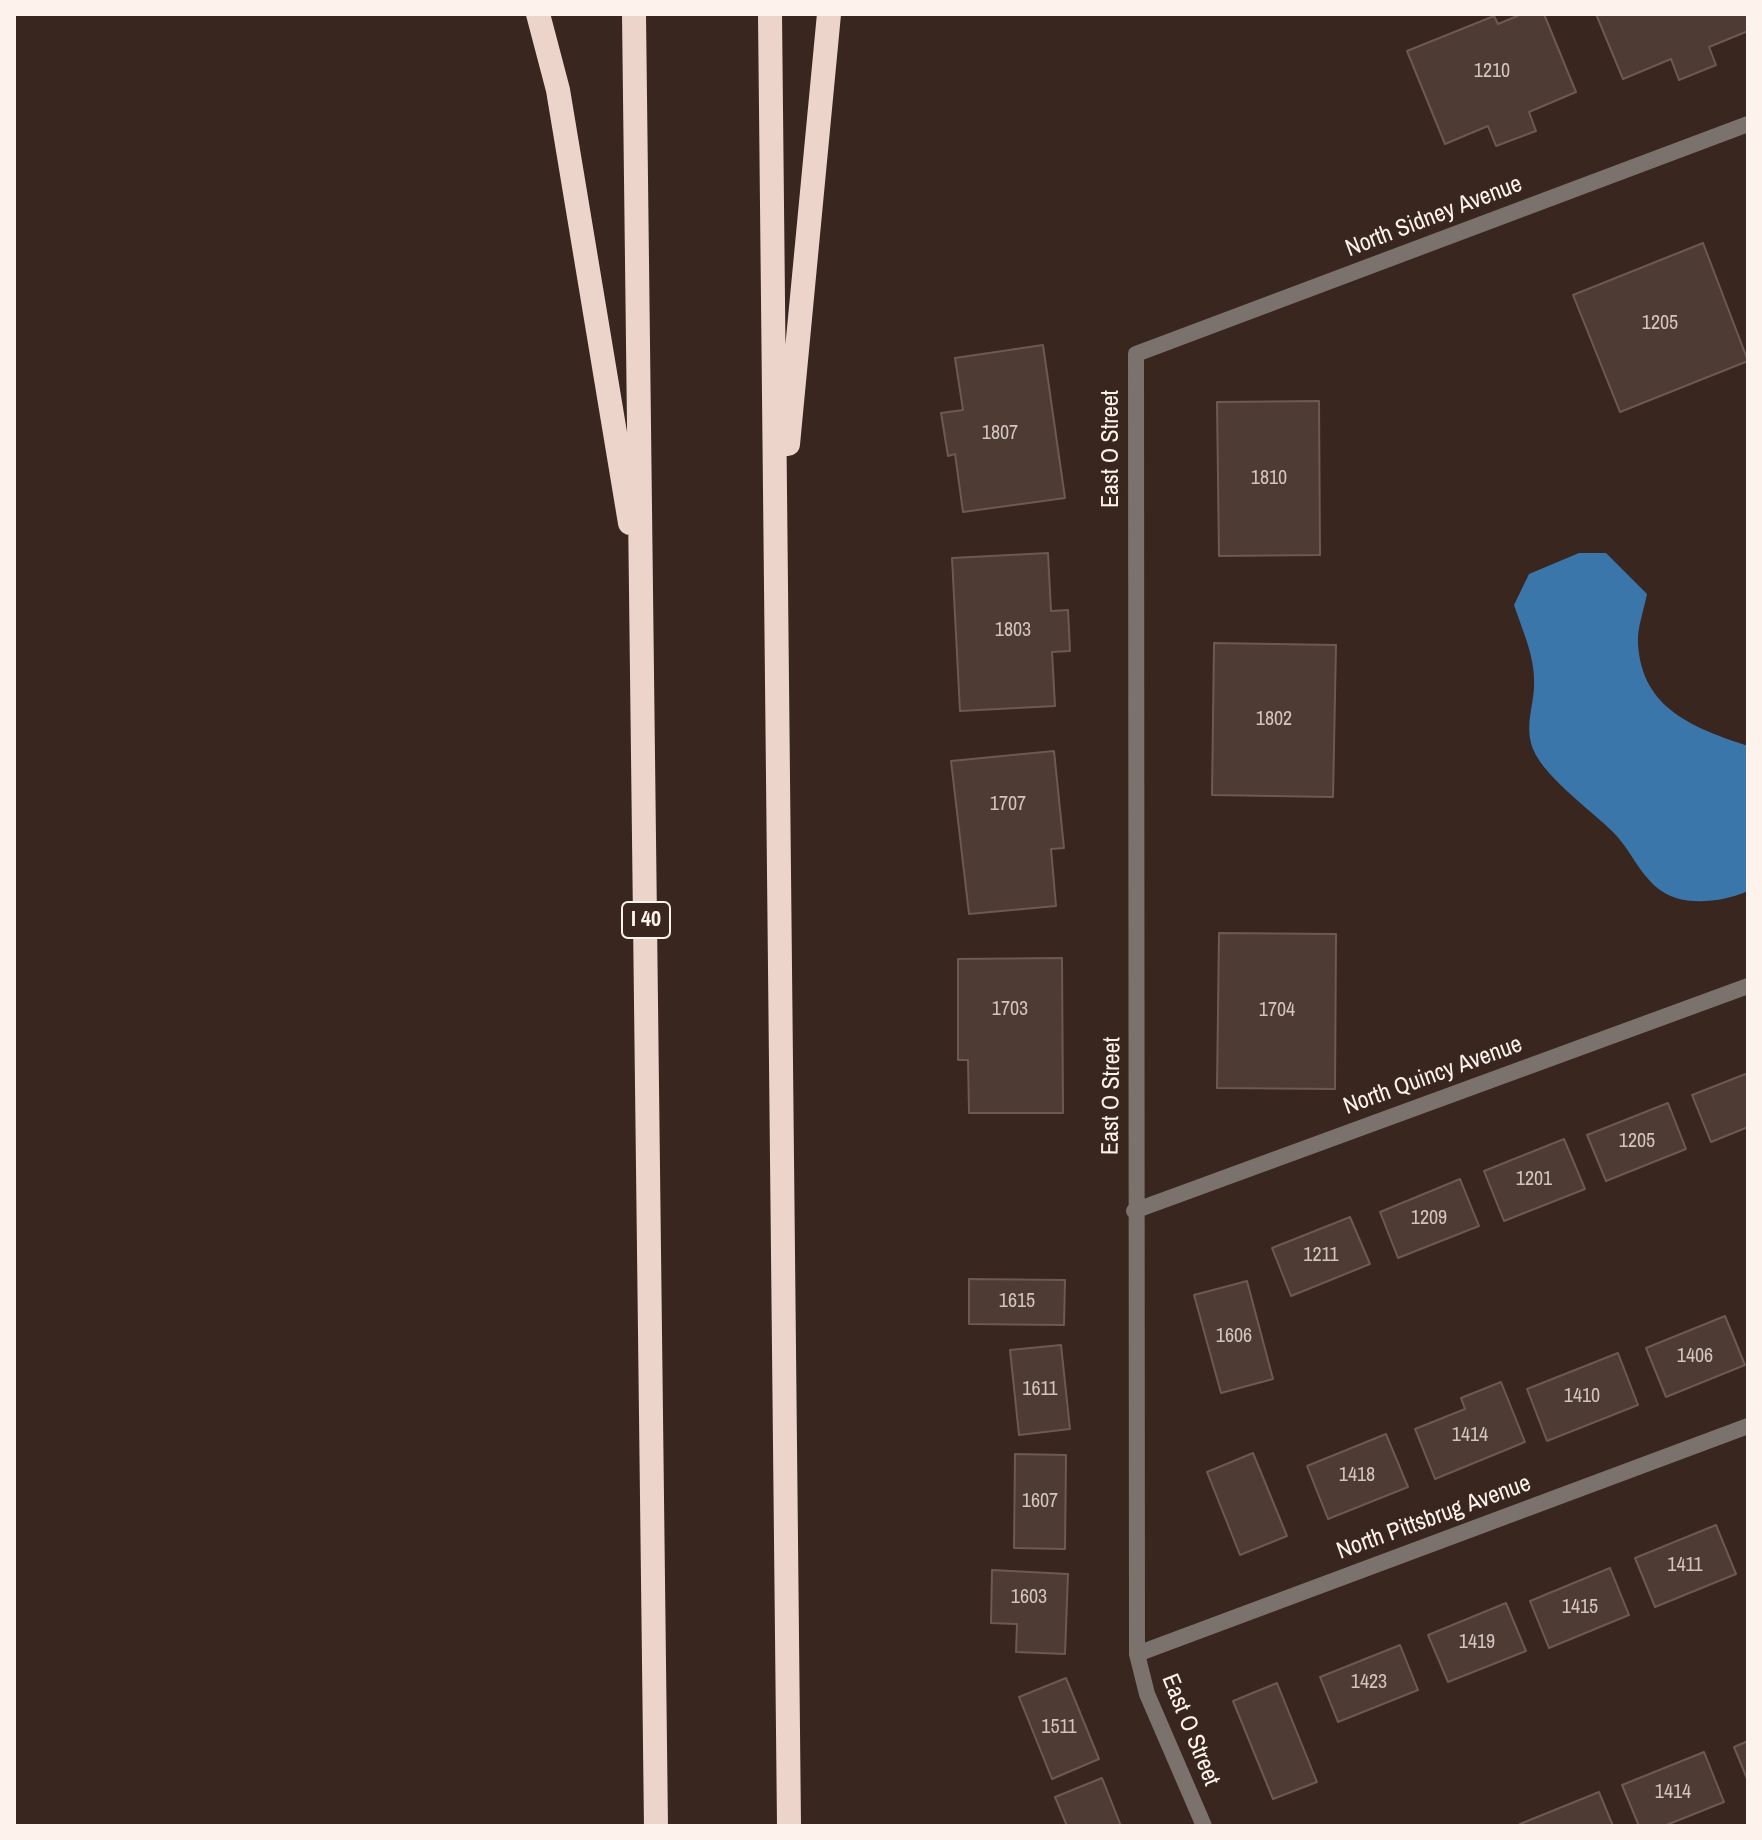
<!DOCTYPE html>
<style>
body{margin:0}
#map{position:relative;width:1762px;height:1840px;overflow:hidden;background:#38261f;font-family:"Archivo Narrow",sans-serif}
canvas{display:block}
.frame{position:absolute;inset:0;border:16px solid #fef2ed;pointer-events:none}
</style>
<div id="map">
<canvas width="1762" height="1840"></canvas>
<div class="frame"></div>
</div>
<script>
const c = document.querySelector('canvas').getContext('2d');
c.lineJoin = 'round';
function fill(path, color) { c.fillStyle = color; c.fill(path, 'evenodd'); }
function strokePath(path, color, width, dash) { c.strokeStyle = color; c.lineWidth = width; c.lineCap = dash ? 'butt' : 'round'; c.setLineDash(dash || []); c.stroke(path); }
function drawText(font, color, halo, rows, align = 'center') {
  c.font = font + ' "Archivo Narrow",sans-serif'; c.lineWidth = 7; c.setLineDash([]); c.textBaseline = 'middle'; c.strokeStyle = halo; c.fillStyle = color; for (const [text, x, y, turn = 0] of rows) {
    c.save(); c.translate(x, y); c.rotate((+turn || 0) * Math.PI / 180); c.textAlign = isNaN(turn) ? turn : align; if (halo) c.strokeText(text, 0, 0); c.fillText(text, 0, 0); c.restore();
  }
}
fill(new Path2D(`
 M1579 553H1606L1647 594C1644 610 1637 628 1638 644 1642 710 1695 728 1748 746V891C1727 900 1698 905 1676 898 1643 887 1635 854 1613 832 1591 810 1538 773 1531 743 1526 724 1533 706 1534 688 1536 658 1523 632 1514 605L1529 574Z`), '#3b76ab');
const building = new Path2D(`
 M1522 14H1544L1576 92 1529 112 1536 131 1496 146 1488 126 1445 144 1407 51 1494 16 1498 24Z
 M1596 14H1748V31L1709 47 1716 65 1679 80 1671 59 1623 79Z
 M1703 243 1748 361 1620 412 1573 295Z
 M1043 345 1065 498 963 512 955 454 948 456 941 413 963 410 955 358Z
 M1319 401 1320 555 1219 556 1217 402Z
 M1048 553 1051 611 1068 610 1070 651 1052 652 1055 706 960 711 952 558Z
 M1214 643 1336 645 1333 797 1212 795Z
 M1054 751 1064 848 1051 849 1056 906 969 914 951 761Z
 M1219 933 1336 934 1335 1089 1217 1088Z
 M1062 958 1063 1113H969L968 1060H958V959Z
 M1748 1073V1127L1711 1142 1692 1095Z
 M1668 1103 1686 1149 1606 1181 1587 1135Z
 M1564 1139 1585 1189 1504 1221 1484 1171Z
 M1460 1179 1479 1226 1398 1258 1380 1212Z
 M1350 1217 1370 1264 1291 1296 1272 1248Z
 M969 1279 1065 1280 1064 1325 969 1324Z
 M1247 1281 1273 1379 1221 1393 1194 1295Z
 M1725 1316 1745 1365 1666 1397 1646 1348Z
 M1061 1345 1070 1429 1019 1435 1010 1350Z
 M1618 1353 1638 1405 1547 1441 1527 1389Z
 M1501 1382 1525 1442 1435 1479 1415 1429 1465 1409 1461 1398Z
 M1386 1434 1408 1487 1328 1519 1307 1466Z
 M1253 1453 1287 1536 1240 1555 1207 1472Z
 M1015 1454 1066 1455 1065 1549 1014 1548Z
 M1716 1525 1736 1574 1655 1607 1635 1558Z
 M1610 1568 1629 1615 1549 1648 1530 1601Z
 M992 1570 1068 1574 1065 1654 1016 1652 1017 1624 991 1623Z
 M1506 1603 1526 1651 1448 1682 1428 1635Z
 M1400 1645 1418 1690 1338 1722 1320 1677Z
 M1066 1678 1099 1759 1052 1779 1019 1697Z
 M1277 1683 1317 1782 1273 1799 1233 1701Z
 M1748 1741V1781L1734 1747Z
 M1704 1752 1724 1802 1664 1826H1639L1622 1785Z
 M1102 1778 1121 1826H1067L1055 1797Z
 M1599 1792 1613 1826H1521L1520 1824Z`);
fill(building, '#4e3b34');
strokePath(building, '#6e5951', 2);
strokePath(new Path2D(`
 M1134 1211 1748 986
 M1137 1654 1748 1426
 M1204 1826 1147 1694 1137 1654 1136 354 1748 124`), '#7b726e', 16);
strokePath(new Path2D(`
 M538 14 558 90 630 523
 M634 14 656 1826
 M770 14 789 1826
 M788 444 829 14`), '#ecd4cb', 24);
drawText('20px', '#d2c4bf', null, [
 ["1210",1492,72],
 ["1205",1660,324],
 ["1807",1000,434],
 ["1810",1269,479],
 ["1803",1013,631],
 ["1802",1274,720],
 ["1707",1008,805],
 ["1703",1010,1010],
 ["1704",1277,1011],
 ["1205",1637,1142],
 ["1201",1534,1180],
 ["1209",1429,1219],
 ["1211",1321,1256],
 ["1615",1017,1302],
 ["1606",1234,1337],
 ["1406",1695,1357],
 ["1611",1040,1390],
 ["1410",1582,1397],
 ["1414",1470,1436],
 ["1418",1357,1476],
 ["1607",1040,1502],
 ["1411",1685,1566],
 ["1603",1029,1598],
 ["1415",1580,1608],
 ["1419",1477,1643],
 ["1423",1369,1683],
 ["1511",1059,1728],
 ["1414",1673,1793]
]);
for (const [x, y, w] of [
 [646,920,48]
]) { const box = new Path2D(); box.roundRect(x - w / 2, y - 18, w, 36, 6); c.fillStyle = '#38261f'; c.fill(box); strokePath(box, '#fef2ed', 2); }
drawText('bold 22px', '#fef2ed', null, [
 ["I 40",646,920]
]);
drawText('24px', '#fef2ed', '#38261f', [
 ["North Sidney Avenue",1434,217,-21],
 ["East O Street",1112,449,-90],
 ["North Quincy Avenue",1433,1076,-20],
 ["East O Street",1112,1096,-89],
 ["North Pittsbrug Avenue",1434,1518,-20],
 ["East O Street",1190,1730,68]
]);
</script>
